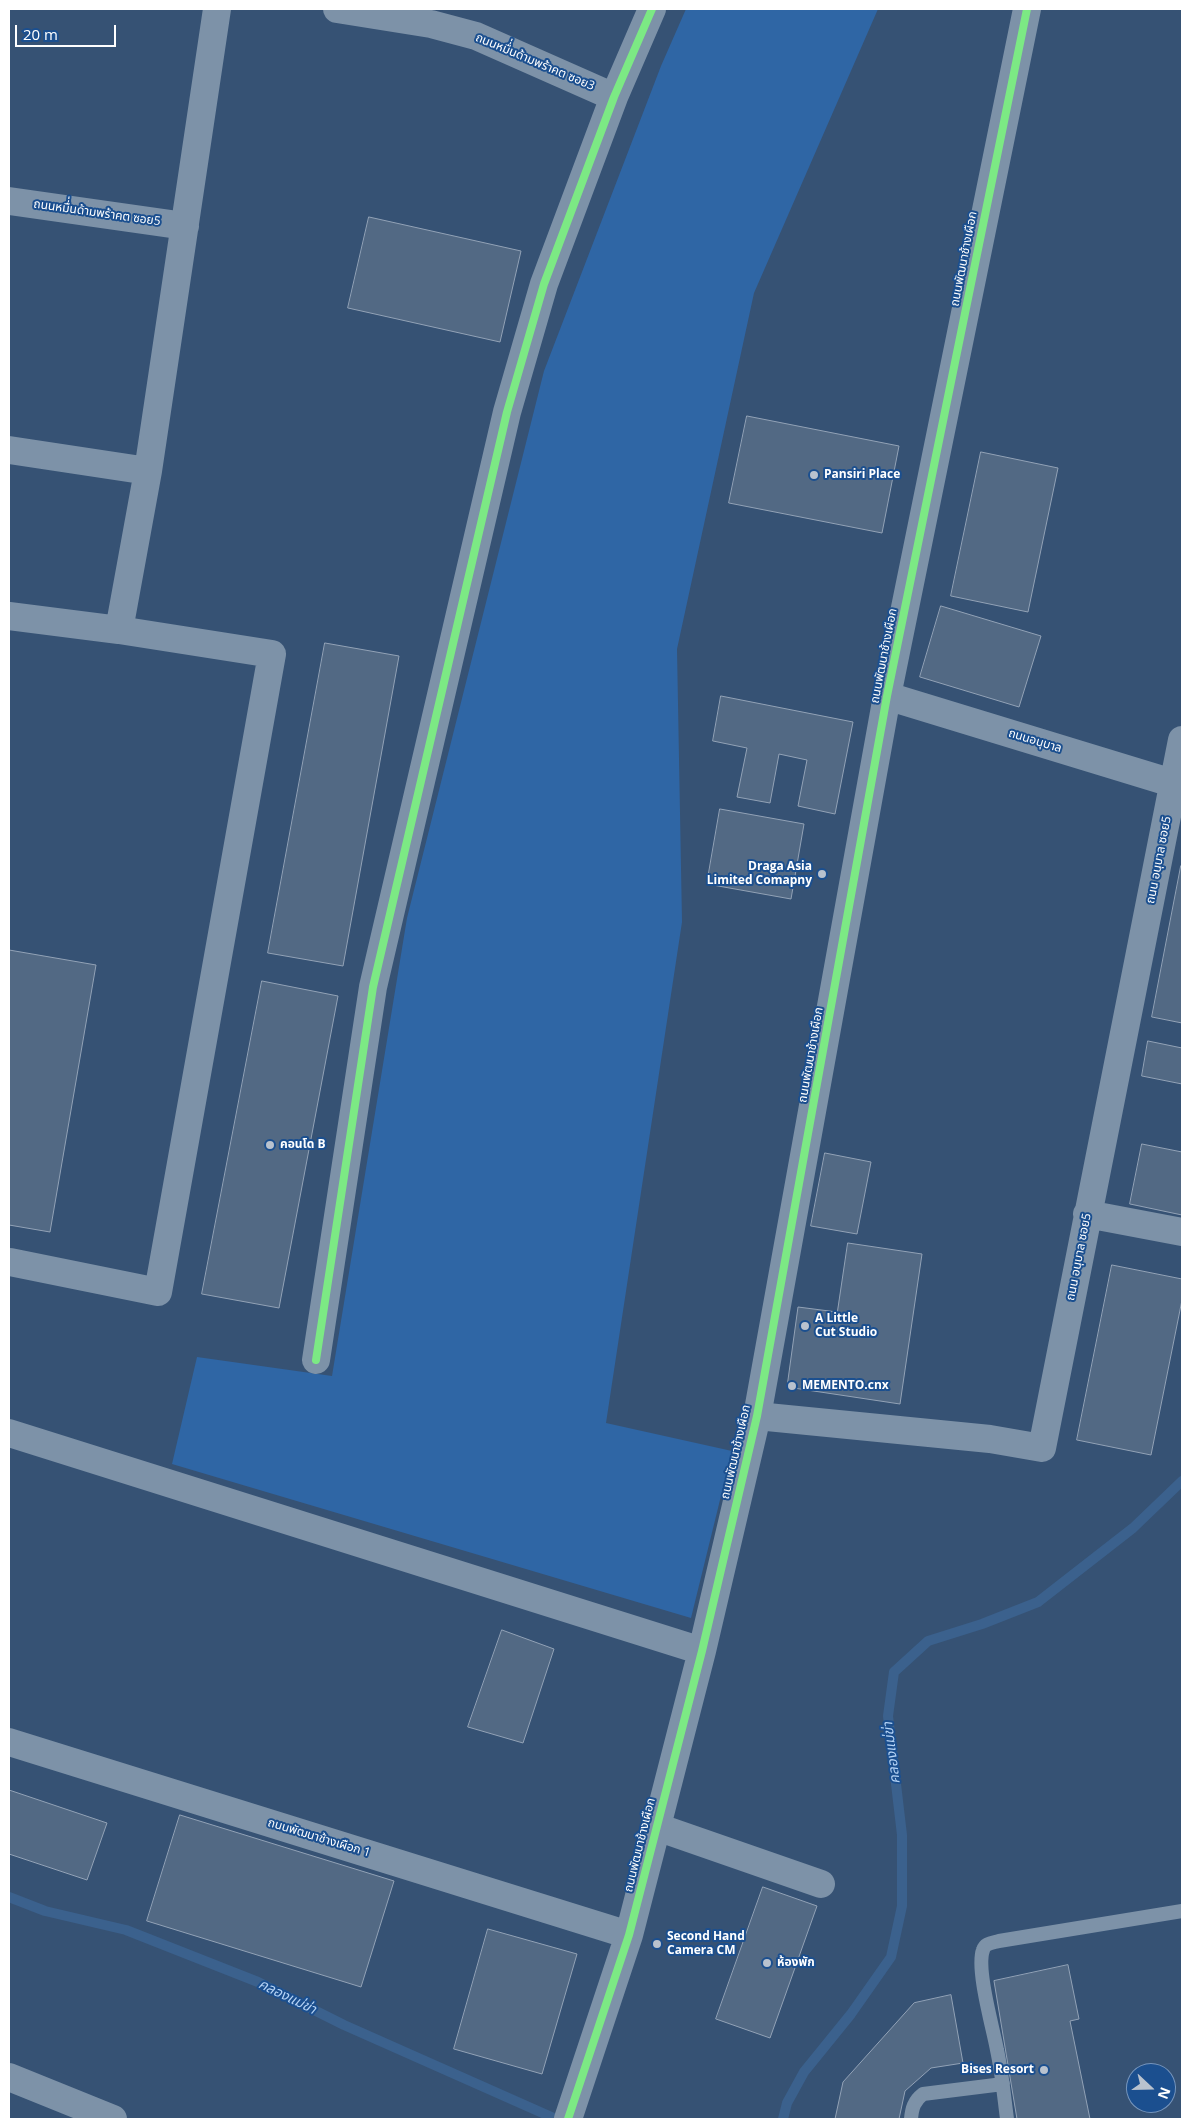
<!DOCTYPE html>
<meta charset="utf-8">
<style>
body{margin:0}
#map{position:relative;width:1191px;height:2128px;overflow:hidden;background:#365274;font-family:"Open Sans",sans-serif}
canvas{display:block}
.frame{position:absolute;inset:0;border:10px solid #fff;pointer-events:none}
.north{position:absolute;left:1126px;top:2063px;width:50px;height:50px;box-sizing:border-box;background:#1b4f8f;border:1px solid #7695bc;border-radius:50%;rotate:111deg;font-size:14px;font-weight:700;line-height:20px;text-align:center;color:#fff}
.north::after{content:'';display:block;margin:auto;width:18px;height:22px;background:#b9c2ce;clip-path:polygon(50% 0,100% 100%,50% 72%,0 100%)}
.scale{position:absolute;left:15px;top:25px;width:101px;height:22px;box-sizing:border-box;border:2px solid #fff;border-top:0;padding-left:6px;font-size:15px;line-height:18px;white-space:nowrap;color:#fff;-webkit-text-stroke:4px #1b4f8f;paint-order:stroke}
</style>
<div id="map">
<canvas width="1191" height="2128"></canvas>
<div class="frame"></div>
<div class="north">N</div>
<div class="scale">20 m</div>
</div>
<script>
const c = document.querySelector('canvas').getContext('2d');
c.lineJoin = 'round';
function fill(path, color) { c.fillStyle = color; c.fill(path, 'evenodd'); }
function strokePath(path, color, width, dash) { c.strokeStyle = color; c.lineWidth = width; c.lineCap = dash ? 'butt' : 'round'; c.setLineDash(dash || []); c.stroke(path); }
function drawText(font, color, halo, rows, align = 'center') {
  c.font = font + ' "Open Sans","Noto Sans Thai",sans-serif'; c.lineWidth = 4; c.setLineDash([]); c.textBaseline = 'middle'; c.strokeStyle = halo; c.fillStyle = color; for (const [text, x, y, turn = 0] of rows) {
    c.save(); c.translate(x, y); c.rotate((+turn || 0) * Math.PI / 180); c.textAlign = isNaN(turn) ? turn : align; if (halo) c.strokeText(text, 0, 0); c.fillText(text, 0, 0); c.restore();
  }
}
fill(new Path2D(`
 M686 9H878L754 293 677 649 682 922 606 1423 732 1451 691 1618 172 1464 197 1357 332 1376 407 918 544 371 661 66Z`), '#2f66a5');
strokePath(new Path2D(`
 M9 1897 45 1911 126 1930 258 1982 344 2025 556 2119
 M783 2119 787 2103 804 2072 851 2014 891 1957 902 1906V1835L888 1716 894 1672 928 1641 982 1624 1038 1602 1133 1528 1182 1481`), '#3b618d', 10);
const building = new Path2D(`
 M369 217 521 251 500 342 348 308Z
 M747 416 899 446 882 533 729 503Z
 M981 452 1058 468 1028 612 951 596Z
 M941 606 1041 636 1019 707 920 677Z
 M325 643 399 656 343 966 268 953Z
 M721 696 853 722 835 814 798 806 807 760 779 754 770 803 737 797 747 748 713 741Z
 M720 809 804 824 791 899 707 884Z
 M1181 866 1182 867V1023L1152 1017Z
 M9 950 96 965 50 1232 9 1225Z
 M262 981 338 996 279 1308 202 1294Z
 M1148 1041 1182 1048V1084L1142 1076Z
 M1142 1144 1182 1152V1215L1130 1204Z
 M825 1153 871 1162 857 1234 811 1226Z
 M848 1243 922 1254 900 1404 787 1387 798 1307 837 1312Z
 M1112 1265 1182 1279V1300L1151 1455 1077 1440Z
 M502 1630 554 1649 523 1743 468 1727Z
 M9 1790 107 1823 87 1880 9 1854Z
 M180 1815 394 1881 361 1987 147 1921Z
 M763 1887 817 1906 770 2038 716 2019Z
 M488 1929 577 1954 542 2074 454 2049Z
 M1068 1965 1079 2019 1070 2021 1090 2119H1017L994 1981Z
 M951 1995 963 2063 931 2068 905 2091 899 2119H835L843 2082 914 2003Z`);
fill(building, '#526984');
strokePath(building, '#92a2b6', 1);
strokePath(new Path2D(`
 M911 2119C912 2108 914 2101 923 2094L1003 2084
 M1007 2119C1004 2096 1002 2073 997 2050 993 2028 976 1969 983 1950 985 1943 992 1943 999 1941L1182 1911`), '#7d92a8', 14);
strokePath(new Path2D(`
 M337 9 431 24 476 36 614 97
 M9 201 185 226
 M9 450 148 471
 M9 616 119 630 272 654 158 1292 10 1262
 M119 630 148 471 217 9
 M887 696 1182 786
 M1087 1214 1182 1232
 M316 1360 373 987 507 412 544 284 614 97 652 9
 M757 1416 990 1439 1042 1448 1182 740
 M9 1433 702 1651
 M9 1742 629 1935
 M657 1827 821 1884
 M9 2077 113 2119
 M568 2119 629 1935 702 1651 757 1416 887 696 1027 9`), '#7d92a8', 28);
strokePath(new Path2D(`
 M316 1360 373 987 507 412 544 284 614 97 652 9
 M568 2119 629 1935 702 1651 757 1416 887 696 1027 9`), '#7ce984', 8);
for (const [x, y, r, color] of [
 [814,475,5,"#b9c2ce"],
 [822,874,5,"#b9c2ce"],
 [270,1145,5,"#b9c2ce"],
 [805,1326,5,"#b9c2ce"],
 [792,1386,5,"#b9c2ce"],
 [657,1944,5,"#b9c2ce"],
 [767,1963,5,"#b9c2ce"],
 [1044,2070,5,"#b9c2ce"]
]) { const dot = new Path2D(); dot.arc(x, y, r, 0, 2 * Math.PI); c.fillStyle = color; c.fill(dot); strokePath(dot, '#1b4f8f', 2); }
drawText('12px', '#fff', '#1b4f8f', [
 ["ถนนหมื่่นด้ามพร้าคต ซอย3",535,62,23],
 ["ถนนหมื่่นด้ามพร้าคต ซอย5",97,213,8],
 ["ถนนพัฒนาช้างเผือก",964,259,-79],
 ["ถนนพัฒนาช้างเผือก",884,656,-79],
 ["ถนนอนุบาล",1035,741,17],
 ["ถนน อนุบาล ซอย5",1159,860,-79],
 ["ถนนพัฒนาช้างเผือก",811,1055,-80],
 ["ถนน อนุบาล ซอย5",1079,1257,-79],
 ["ถนนพัฒนาช้างเผือก",736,1452,-77],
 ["ถนนพัฒนาช้างเผือก 1",319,1838,17],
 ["ถนนพัฒนาช้างเผือก",640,1845,-76]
]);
drawText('bold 12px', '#fff', '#1b4f8f', [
 ["Pansiri Place",824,475],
 ["Draga Asia",812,867,"right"],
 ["Limited Comapny",812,881,"right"],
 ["คอนโด B",280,1145],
 ["A Little",815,1319],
 ["Cut Studio",815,1333],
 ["MEMENTO.cnx",802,1386],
 ["Second Hand",667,1937],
 ["Camera CM",667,1951],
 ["ห้องพัก",777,1963],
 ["Bises Resort",1034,2070,"right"]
], 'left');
drawText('italic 14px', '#b5d3f5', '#1b4f8f', [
 ["คลองแม่ข่า",892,1753,-97],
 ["คลองแม่ข่า",287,1997,26]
]);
</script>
